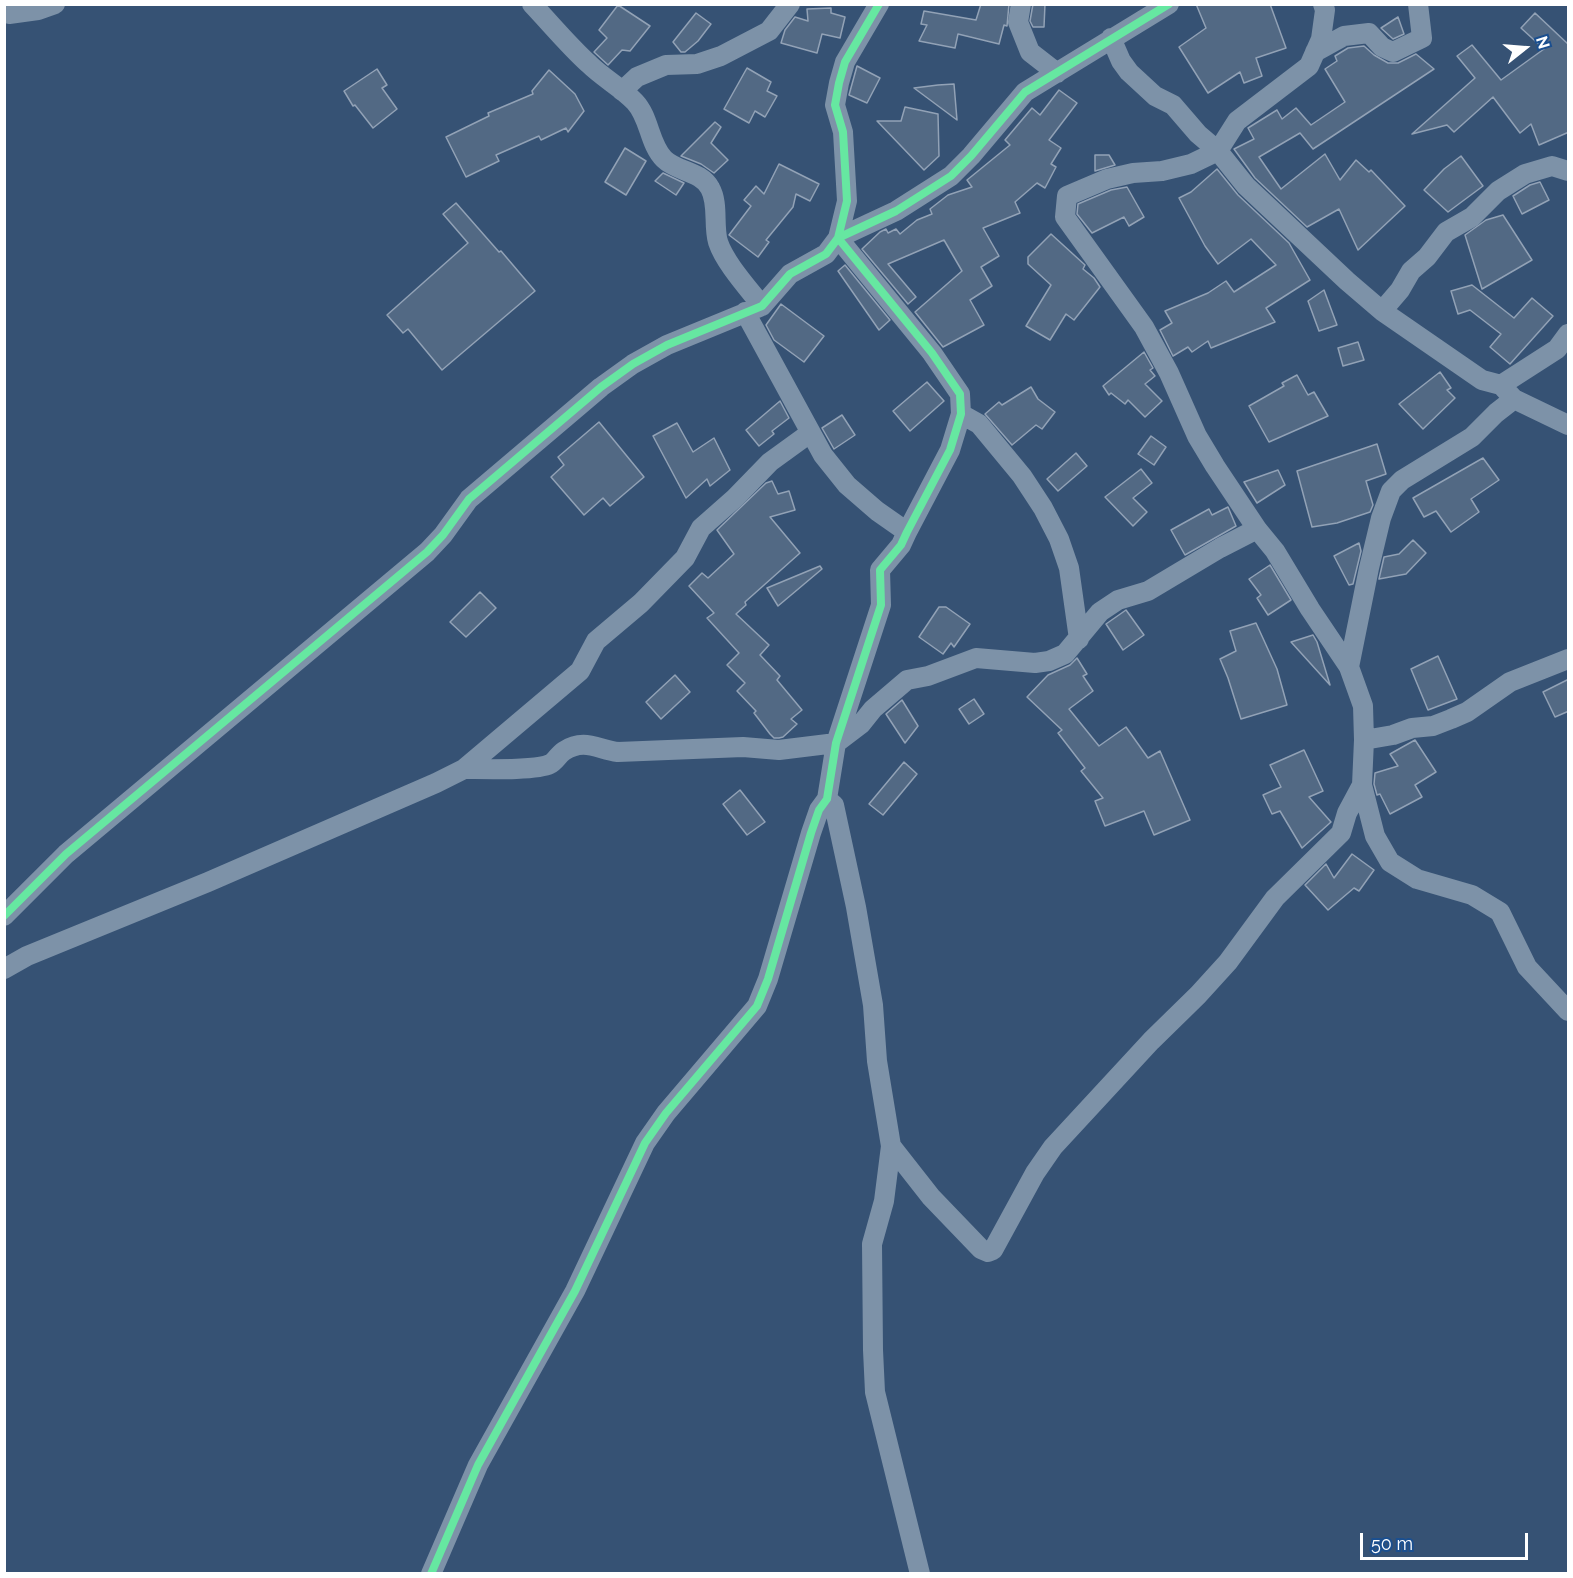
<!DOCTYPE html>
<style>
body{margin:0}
#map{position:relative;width:1573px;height:1578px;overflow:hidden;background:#365274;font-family:Raleway,sans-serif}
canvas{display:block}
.frame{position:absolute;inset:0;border:6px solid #fff;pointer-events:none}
.north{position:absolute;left:1495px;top:18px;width:60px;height:60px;-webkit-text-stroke:4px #1b4f8f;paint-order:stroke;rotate:73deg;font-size:16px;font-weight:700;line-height:24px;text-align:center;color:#fff}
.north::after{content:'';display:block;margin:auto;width:21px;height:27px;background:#fff;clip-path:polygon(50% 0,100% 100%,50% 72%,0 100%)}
.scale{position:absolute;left:1360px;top:1533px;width:168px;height:27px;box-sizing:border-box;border:3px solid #fff;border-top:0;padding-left:8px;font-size:18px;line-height:21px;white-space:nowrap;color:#fff;-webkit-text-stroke:4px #1b4f8f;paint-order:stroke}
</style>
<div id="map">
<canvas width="1573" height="1578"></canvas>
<div class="frame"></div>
<div class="north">N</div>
<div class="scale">50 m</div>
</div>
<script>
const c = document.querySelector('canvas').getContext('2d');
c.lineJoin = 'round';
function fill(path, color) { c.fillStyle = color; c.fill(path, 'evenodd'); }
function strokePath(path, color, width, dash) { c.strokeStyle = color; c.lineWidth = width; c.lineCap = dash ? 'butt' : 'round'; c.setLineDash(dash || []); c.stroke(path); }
const building = new Path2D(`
 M981 4H1009L1007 26 1004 25 999 44 958 34 955 48 919 41 927 25 921 24 924 11 976 20Z
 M1033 4H1045L1044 27H1033L1030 21Z
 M1196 4H1270L1286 48 1256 58 1262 76 1244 83 1240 72 1208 93 1179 47 1206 28Z
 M618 5 650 26 630 51 622 50 608 65 594 52 607 38 599 30Z
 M831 8V13L845 17 840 38 822 34 817 53 781 43 785 30 795 17 808 21 807 9Z
 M696 13 711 24 698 41 685 52H681L673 42Z
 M1535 13 1569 45V132L1539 145 1531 124 1520 133 1493 97 1454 132 1447 125 1412 134 1475 78 1457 56 1472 45 1501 80 1544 49 1521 28Z
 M1398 17 1404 34 1393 39 1381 28Z
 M1364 46 1374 55 1388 63H1398L1416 54 1434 69 1313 149 1300 133 1259 157 1281 189 1325 154 1340 180 1356 160 1369 172 1371 170 1405 206 1358 250 1339 209 1307 227 1255 178 1234 149 1254 139 1248 128 1277 110 1282 119 1296 108 1311 125 1345 102 1325 69 1337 61 1335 56 1348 48Z
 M857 66 880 78 867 103 849 95Z
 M747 68 771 82 767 91 777 96 765 117 755 111 749 123 724 109Z
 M377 69 387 85 382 88 397 109 373 128 355 105 353 106 344 91Z
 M549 70 575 94 584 111 568 132 566 128 541 140 539 136 496 155 499 161 466 177 446 137 489 116 488 113 533 94 532 91Z
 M954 84 957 120 914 88 938 85Z
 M1059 90 1077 103 1049 140 1061 148 1051 164 1056 167 1045 188 1037 183 1015 202 1020 213 983 228 999 256 981 267 992 286 970 300 984 325 943 347 915 312 962 271 944 240 888 264 916 297 908 304 862 249 880 232 886 229 888 233 896 229 900 234 917 220 932 214 930 209 948 195 972 187 967 180 1010 145 1005 140 1032 108 1040 115Z
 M905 107 938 114 939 156 924 170 877 121H901Z
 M715 122 721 127 711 143 728 160 714 173 701 164 681 156Z
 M625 148 646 161 626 195 605 182Z
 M1095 155H1109L1115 165 1095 171Z
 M1461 156 1483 186 1448 212 1424 190 1444 169Z
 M779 164 819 184 810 201 796 194 793 207 766 240 769 242 758 257 729 235 751 206 744 200 756 186 764 194Z
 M1217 169 1238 195 1289 243 1310 280 1266 308 1275 322 1211 348 1208 341 1192 352 1188 347 1173 356 1160 330 1172 323 1165 311 1208 293 1226 281 1234 292 1276 265 1251 239 1218 264 1205 246 1179 198 1191 192Z
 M663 173 684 183 676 195 655 181Z
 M1540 182 1549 200 1522 214 1513 196 1530 185Z
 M1127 187 1144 217 1129 226 1124 217 1092 233 1077 214 1078 204 1111 190Z
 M456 203 499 252 501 251 535 291 442 370 408 329 403 333 387 315 468 243 443 214Z
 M1503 215 1532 260 1482 289 1465 235 1486 220Z
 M1051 234 1085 265 1083 269 1094 278 1100 287 1074 320 1066 314 1050 340 1026 326 1051 285 1028 264V257Z
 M845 265 890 320 879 330 838 271Z
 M1472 285 1514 318 1532 298 1553 316 1510 364 1490 347 1501 334 1470 310 1458 314 1451 291Z
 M1324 290 1337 325 1319 331 1308 301Z
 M781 304 824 336 804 362 774 340 766 325Z
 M1358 342 1364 360 1343 366 1338 348Z
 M1144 352 1153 368 1150 370 1155 376 1145 384 1162 401 1145 417 1128 400 1125 404 1111 393 1109 395 1103 386Z
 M1440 372 1451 388 1447 390 1455 398 1423 429 1399 404Z
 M1297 375 1308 395 1314 392 1328 416 1269 442 1249 406 1284 386 1282 383Z
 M927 382 944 401 910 431 893 411Z
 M1031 387 1038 399 1055 412 1042 429 1036 425 1012 445 985 414 999 402 1002 405Z
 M780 401 789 418 772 431 774 434 759 446 746 430Z
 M842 415 855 435 834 449 822 428Z
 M599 422 644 477 610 506 603 498 584 515 551 477 564 465 558 457Z
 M677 423 693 452 714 438 730 470 710 486 707 479 686 498 653 436Z
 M1151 436 1166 447 1154 465 1138 454Z
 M1377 444 1386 474 1366 481 1373 505 1370 512 1337 523 1312 527 1297 471Z
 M1076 453 1087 466 1058 491 1047 479Z
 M1483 458 1499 480 1471 499 1479 512 1451 532 1436 511 1424 517 1413 498Z
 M1141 469 1152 483 1133 498 1147 512 1133 526 1105 497Z
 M1278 470 1285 485 1257 503 1244 482Z
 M772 481 778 494 789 491 795 510 770 517 800 553 745 602 746 605 736 614 769 645 760 655 780 676 777 680 802 710 791 719 797 724 783 737 779 738H774L770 734 754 713 756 711 737 691 745 683 727 665 739 653 707 618 714 613 689 586 702 573 708 578 734 554 717 530 766 483Z
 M1228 507 1236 526 1185 555 1171 530 1209 509 1212 515Z
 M1413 540 1426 553 1406 574 1379 579 1384 557 1399 554Z
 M1359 543 1361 551 1353 584 1349 585 1334 556Z
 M1270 565 1291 600 1268 615 1257 598 1261 595 1249 579Z
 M820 566 822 569 778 606 767 588Z
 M480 592 496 608 466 637 450 622Z
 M939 607H946L970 624 954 647 951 643 943 654 919 637Z
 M1126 610 1144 635 1123 650 1106 624Z
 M1256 623 1277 669 1287 705 1241 719 1228 678 1220 659 1236 651 1230 631Z
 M1313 635 1317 642 1330 685 1291 642Z
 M1438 656 1457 699 1428 710 1411 669Z
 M1077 658 1087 674 1083 676 1093 691 1069 709 1099 746 1126 727 1148 758 1160 751 1190 820 1154 835 1144 811 1105 826 1095 801 1103 798 1081 771 1085 768 1058 733 1062 730 1027 697 1048 675 1070 665Z
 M675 675 690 692 661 719 646 702Z
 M1569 679V711L1555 717 1543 692Z
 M974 699 984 714 969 724 959 709Z
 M902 700 918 726 905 743 886 714Z
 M1415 740 1436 772 1415 785 1422 797 1390 814 1380 794 1377 795 1374 784 1375 773 1398 766 1390 754Z
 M1304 750 1323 791 1309 797 1331 822 1302 848 1280 811 1272 814 1263 795 1281 787 1270 765Z
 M904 762 917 774 883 815 869 804Z
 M740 790 765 822 747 835 723 804Z
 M1352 854 1374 870 1359 891 1354 888 1328 910 1305 885 1326 864 1334 878Z`);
fill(building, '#526984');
strokePath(building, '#92a2b6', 1.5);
strokePath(new Path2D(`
 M532 4C551 24 569 46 589 64 603 78 622 88 635 102 650 118 649 144 664 159 677 172 701 171 710 188 719 204 713 225 718 242 725 263 748 288 762 306
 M1021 4 1018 22 1030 52 1057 73
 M1323 4 1325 10 1321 39 1309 66 1237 121 1218 151 1191 164 1162 171 1133 173 1107 179 1067 196 1065 217 1144 327 1169 373 1197 436 1215 466 1257 529 1275 551 1310 609 1349 667 1363 706 1364 740 1362 785 1375 836 1390 862 1417 879 1472 895 1500 912 1527 967 1568 1011
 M4 11 9 14 38 10 55 4
 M1111 38 1121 61 1129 72 1155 96 1173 105 1198 134 1218 151 1246 186 1347 281 1382 311 1482 380 1501 385 1514 399 1568 425
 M1315 52 1344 36 1369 33 1382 47 1393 52 1422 38 1418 4
 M622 91 637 77 666 65 697 64 721 56 769 31 790 4
 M1382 311 1400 290 1411 271 1427 257 1446 232 1472 217 1498 191 1525 174 1552 166 1568 171
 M745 312 823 455 847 485 877 511 907 532
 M1501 385 1557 349 1568 334
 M961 414 979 424 1022 476 1043 508 1059 539 1069 568 1079 639
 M1349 667 1369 568 1381 518 1391 491 1402 480 1472 437 1496 413 1514 399
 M1364 740 1393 735 1412 728 1433 726 1451 719 1467 712 1510 682 1568 659
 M464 769C482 769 536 771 550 764 555 762 558 755 564 751 584 738 597 749 618 752L743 747 779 750 836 743 861 724 873 709 907 680 928 676 976 658 1035 663 1049 661 1065 654 1100 612 1118 600 1148 591 1220 548 1257 529
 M827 799 834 805 856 907 873 1005 877 1061 891 1146 884 1201 872 1244 873 1350 875 1392 920 1574
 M4 916 66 854 427 552 443 535 469 499 601 387 633 364 667 345 762 306 790 274 826 254 838 238 896 211 951 176 971 156 1025 92 1169 4
 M4 969 27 956 208 882 436 783 464 769 580 671 596 641 641 603 685 558 701 528 735 498 770 462 810 433
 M891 1146 931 1197 981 1249 988 1252 993 1250 1035 1173 1053 1147 1151 1041 1198 995 1228 962 1275 898 1341 833 1347 813 1362 785
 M431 1574 478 1465 575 1291 645 1143 666 1113 757 1006 768 979 811 833 819 810 827 799 836 743 881 605 880 570 901 545 907 532 950 450 961 414 960 394 932 353 838 238 847 201 843 132 835 105 839 83 845 62 879 4`), '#7d92a8', 20);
strokePath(new Path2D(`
 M4 916 66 854 427 552 443 535 469 499 601 387 633 364 667 345 762 306 790 274 826 254 838 238 896 211 951 176 971 156 1025 92 1169 4
 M431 1574 478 1465 575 1291 645 1143 666 1113 757 1006 768 979 811 833 819 810 827 799 836 743 881 605 880 570 901 545 907 532 950 450 961 414 960 394 932 353 838 238 847 201 843 132 835 105 839 83 845 62 879 4`), '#66e7a1', 8);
</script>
